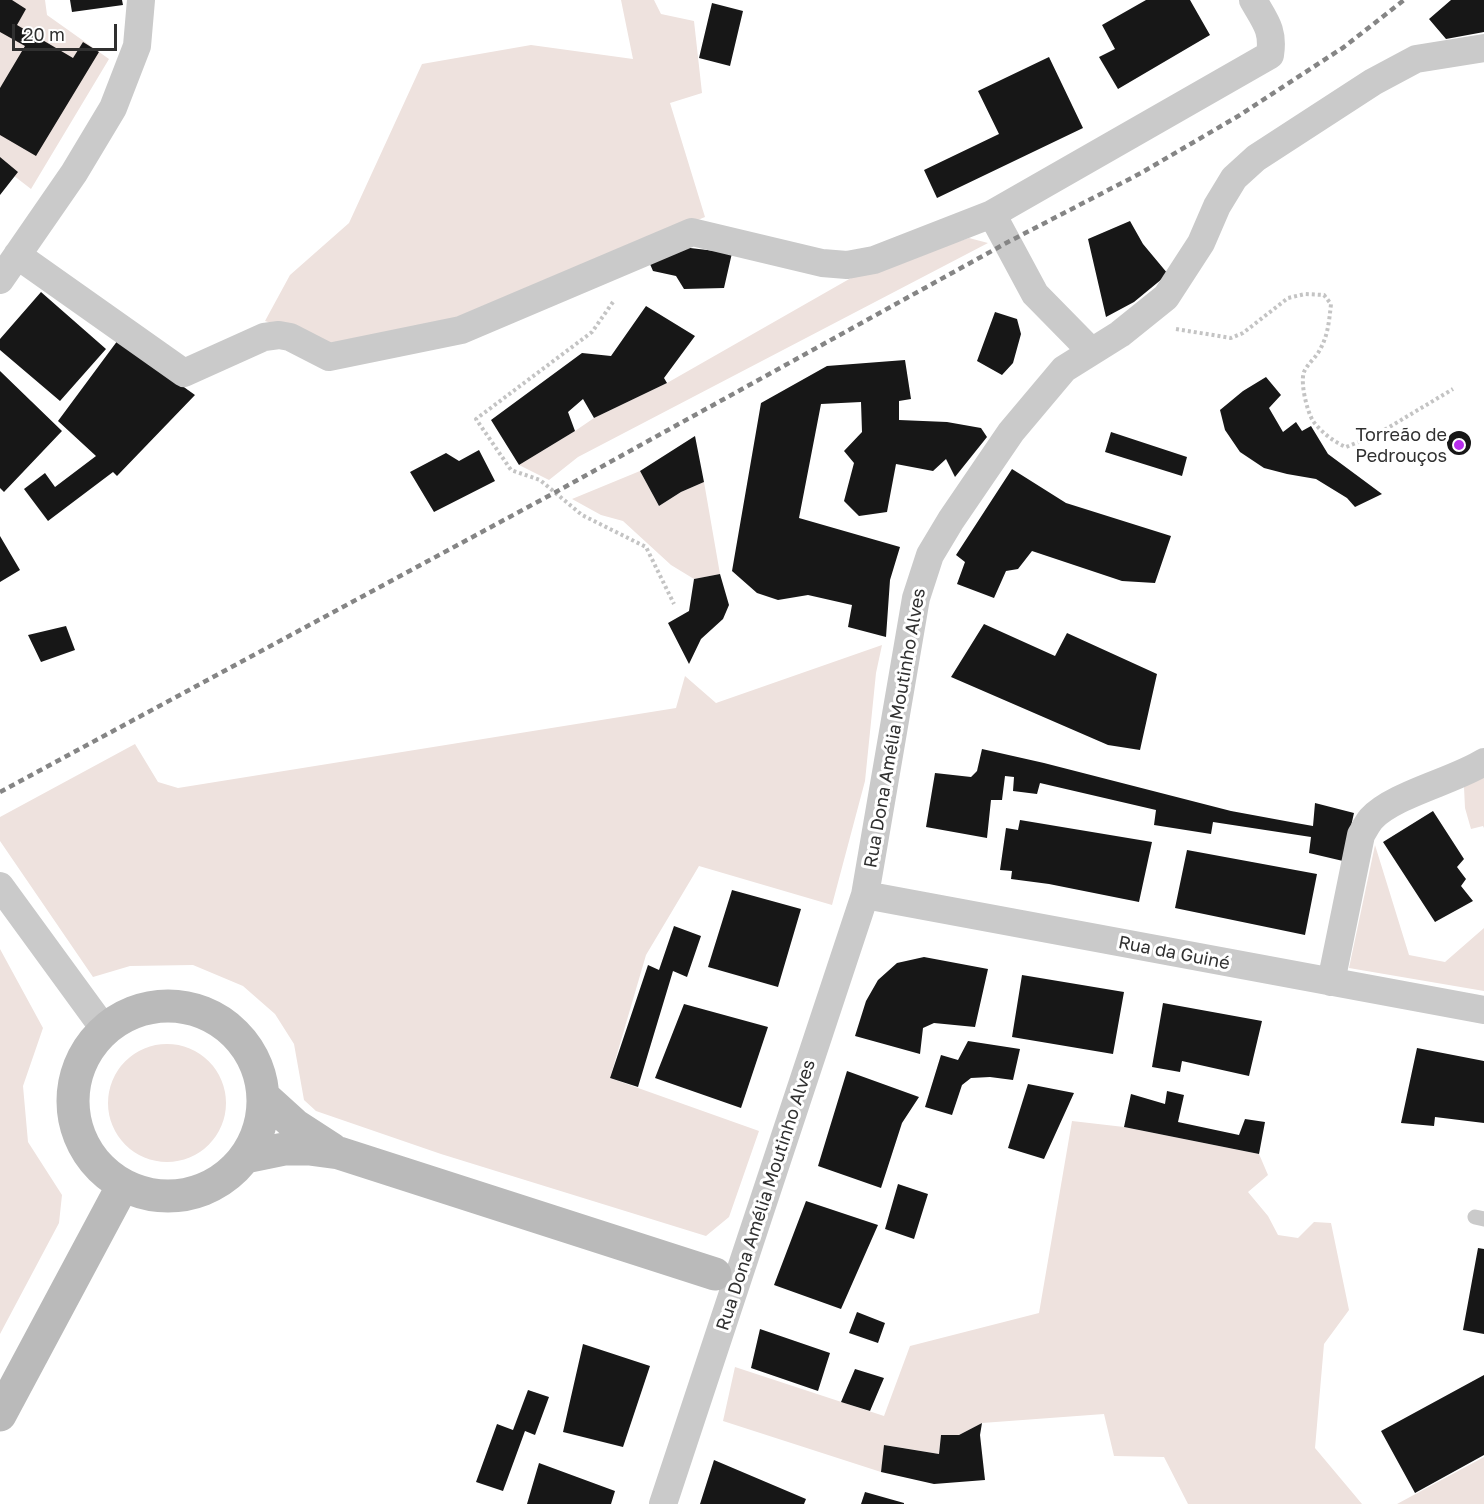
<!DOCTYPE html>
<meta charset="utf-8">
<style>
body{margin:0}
#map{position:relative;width:1484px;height:1504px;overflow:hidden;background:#fff;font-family:"Golos Text",sans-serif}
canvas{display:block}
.scale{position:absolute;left:12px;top:24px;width:105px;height:27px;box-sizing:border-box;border:3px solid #303030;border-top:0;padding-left:8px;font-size:18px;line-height:21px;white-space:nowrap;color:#303030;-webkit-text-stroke:4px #fff;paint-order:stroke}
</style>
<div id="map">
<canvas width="1484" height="1504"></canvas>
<div class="scale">20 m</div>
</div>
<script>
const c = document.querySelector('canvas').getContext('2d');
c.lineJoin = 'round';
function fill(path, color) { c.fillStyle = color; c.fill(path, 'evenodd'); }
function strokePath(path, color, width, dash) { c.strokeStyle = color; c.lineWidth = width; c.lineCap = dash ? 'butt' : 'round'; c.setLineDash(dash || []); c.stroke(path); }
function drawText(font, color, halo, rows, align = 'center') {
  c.font = font + ' "Golos Text",sans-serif'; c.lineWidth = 6; c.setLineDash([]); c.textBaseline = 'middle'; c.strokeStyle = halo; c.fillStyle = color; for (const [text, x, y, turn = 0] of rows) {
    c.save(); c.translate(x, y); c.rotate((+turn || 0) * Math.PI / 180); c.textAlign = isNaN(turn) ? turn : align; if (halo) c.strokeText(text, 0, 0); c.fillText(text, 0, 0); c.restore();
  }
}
fill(new Path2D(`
 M0 0H45L47 15 109 59 31 189 0 165Z
 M621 0H654L661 14 694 21 702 93 670 103 705 217 459 319 343 347 265 321 290 275 349 223 422 64 531 45 633 59Z
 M969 238 988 243 578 457 549 480 519 465 575 431 594 418 667 383 858 274Z
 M640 471 659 506 681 492 704 482 720 574 694 579 671 565 623 521 601 515 572 499Z
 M882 645 876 673 865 781 832 905 699 866 646 955 610 1078 759 1131 729 1217 706 1236 441 1154 316 1111 304 1100 294 1044 275 1014 243 986 193 965 130 966 93 977 0 841V817L135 744 158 782 178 788 676 708 685 676 716 703Z
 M1484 773V828L1483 826 1471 829 1465 808 1464 787Z
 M1375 845 1409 955 1445 962 1484 928V991L1349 968Z
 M0 949 43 1028 23 1086 28 1142 62 1195 59 1223 0 1334Z
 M108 1103a59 59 0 1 1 118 0a59 59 0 1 1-118 0Z
 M1072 1121 1124 1127 1259 1154 1268 1175 1248 1192 1268 1216 1278 1235 1298 1238 1314 1222 1331 1223 1349 1310 1324 1344 1315 1448 1362 1504H1188L1164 1457 1114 1456 1104 1414 982 1423 959 1435H941L939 1454 885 1445 881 1472 723 1421 735 1367 884 1416 910 1346 1039 1313Z
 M1484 1457V1504H1397Z`), '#eee2de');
fill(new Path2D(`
 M0 0H12L26 9 17 25 73 58 83 42 99 52 36 156 0 135V88L25 46 0 32Z
 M70 0H122L123 5 72 12Z
 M1146 0H1190L1210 35 1118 89 1099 57 1115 49 1102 25Z
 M1451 0H1484V32L1446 39 1429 19Z
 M712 3 743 11 730 66 699 58Z
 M1049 57 1083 128 937 198 924 170 999 134 978 91Z
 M0 157 18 172 0 195Z
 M1130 221 1143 244 1168 274 1134 302 1106 317 1088 239Z
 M682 247 732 253 724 288 684 289 676 276 653 271 650 264Z
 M41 292 106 349 60 401 0 350V339Z
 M646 306 695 336 664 378 667 383 594 418 583 399 568 412 575 431 519 465 491 420 582 353 611 356Z
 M995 312 1017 319 1021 334 1013 363 1002 375 977 361Z
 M118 340 195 395 117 476 113 472 48 521 24 489 45 473 55 487 96 456 58 421Z
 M905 360 911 399 899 401V420L947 422 981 428 987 437 955 477 946 459 933 471 896 464 887 512 859 516 844 501 854 463 844 451 862 432 861 402 821 404 799 518 900 547 890 580 886 637 848 627 852 605 808 595 778 600 757 593 732 571 761 403 827 366Z
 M0 371 62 431 4 492 0 488Z
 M1266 377 1281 395 1269 408 1283 432 1296 422 1302 431 1311 426 1328 454 1382 494 1355 507 1347 498 1316 479 1287 474 1264 468 1240 452 1225 430 1220 410 1243 391Z
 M1447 443a12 12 0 1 1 24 0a12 12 0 1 1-24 0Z
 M1111 432 1187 457 1182 476 1105 452Z
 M695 436 704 482 681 492 659 506 640 471Z
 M479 450 495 481 434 512 410 472 446 453 459 461Z
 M1012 469 1066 503 1171 536 1155 583 1122 581 1032 551 1018 569 1006 571 994 598 957 584 965 562 956 555Z
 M0 536 20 570 0 582Z
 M720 574 729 605 723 619 701 639 689 664 668 623 689 611 694 579Z
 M984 624 1055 656 1067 633 1157 674 1140 750 1108 745 951 677Z
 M66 626 75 650 41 662 28 635Z
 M982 749 1044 763 1231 811 1296 823 1313 826 1315 803 1354 813 1343 861 1309 853 1311 837 1213 822 1211 834 1154 825 1156 810 1040 783 1037 794 1013 791 1014 777 1005 776 1002 800H991L987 838 926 827 935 773 971 777 977 771Z
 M1433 811 1464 859 1457 867 1466 879 1461 886 1473 901 1435 922 1383 842Z
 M1020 820 1152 842 1139 902 1049 884 1011 879 1012 871 1000 870 1006 828 1018 830Z
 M1187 850 1317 874 1305 935 1175 908Z
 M732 890 801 909 778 987 708 967Z
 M674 926 701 936 687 977 673 971 638 1087 610 1078 648 965 659 970Z
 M924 957 988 969 975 1027 934 1023 923 1028 920 1054 855 1036 866 1001 878 980 897 963Z
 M1022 975 1124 992 1113 1054 1012 1037Z
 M1163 1003 1262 1021 1249 1076 1182 1061 1180 1072 1152 1067Z
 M684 1004 768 1027 741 1108 655 1078Z
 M968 1041 1020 1049 1013 1080 990 1077 971 1078 962 1085 952 1115 925 1107 941 1055 958 1060Z
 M1417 1048 1484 1061V1123L1435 1117 1434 1126 1401 1123Z
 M847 1071 919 1097 902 1123 881 1188 818 1166Z
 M1028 1084 1074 1093 1044 1159 1008 1148Z
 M1167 1091 1184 1095 1178 1122 1239 1135 1245 1119 1265 1122 1259 1154 1124 1127 1131 1094 1165 1104Z
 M898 1184 928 1194 914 1239 885 1229Z
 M806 1201 878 1225 841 1309 774 1285Z
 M1478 1248 1484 1249V1334L1463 1330Z
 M857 1312 885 1323 878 1343 849 1333Z
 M760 1329 830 1353 818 1391 751 1368Z
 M583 1344 650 1366 623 1447 563 1432Z
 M855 1369 884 1378 870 1411 841 1402Z
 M1484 1375V1455L1415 1493 1381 1431Z
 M528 1390 549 1397 535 1435 525 1431 503 1491 476 1482 497 1424 513 1430Z
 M982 1423 980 1435 985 1480 934 1484 881 1472 884 1445 939 1454 941 1435H959Z
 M714 1460 806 1499 804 1504H700Z
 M539 1463 615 1491 611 1504H527Z
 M865 1492 904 1503V1504H861Z`), '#171717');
strokePath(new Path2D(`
 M613 302 592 332 476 419 511 470 540 480 582 515 646 547 674 604
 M1176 329 1231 338 1243 333 1288 298 1305 294 1324 295 1331 304C1329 322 1328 337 1318 353 1314 359 1307 365 1304 372 1300 383 1307 411 1313 421 1321 432 1334 442 1346 447L1376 435 1453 389`), '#c4c4c4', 4, [3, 3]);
strokePath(new Path2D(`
 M1475 1217 1484 1219`), '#cacaca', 15);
strokePath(new Path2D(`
 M992 214 1035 294 1091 351
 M17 255 184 373 264 337 279 335 290 337 329 357 461 330 692 232 822 263 847 265 874 260 992 214 1270 55C1274 30 1265 21 1253 0
 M0 280 74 173 113 108 137 46 141 0
 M0 886 105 1030
 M865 895 1484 1010
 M1331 982 1361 835C1364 830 1367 824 1371 819 1392 795 1454 781 1484 762
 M663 1504 865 895 916 598 930 555 951 520 1011 432 1064 369 1120 334 1166 297 1201 243 1217 206 1234 178 1256 158 1373 82 1416 59 1484 48`), '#cacaca', 28);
strokePath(new Path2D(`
 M73 1101a95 95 0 1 1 190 0a95 95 0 1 1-190 0Z
 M263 1096 295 1125 332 1149
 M245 1157 284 1149H309L339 1153 715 1274
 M0 1415 123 1185`), '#bababa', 33);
strokePath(new Path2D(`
 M0 792 554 493 1008 242 1141 173 1240 115 1344 47 1404 0`), '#858585', 4.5, [6, 4.5]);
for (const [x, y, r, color] of [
 [1459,445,6,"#b82eec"]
]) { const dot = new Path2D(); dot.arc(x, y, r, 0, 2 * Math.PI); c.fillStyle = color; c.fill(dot); strokePath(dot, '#fff', 2); }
drawText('18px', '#303030', '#fff', [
 ["Torreão de",1447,435],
 ["Pedrouços",1447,456]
], 'right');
drawText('18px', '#303030', '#fff', [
 ["Rua Dona Amélia Moutinho Alves",895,728,-80],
 ["Rua da Guiné",1174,953,11],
 ["Rua Dona Amélia Moutinho Alves",766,1195,-72]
]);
</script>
